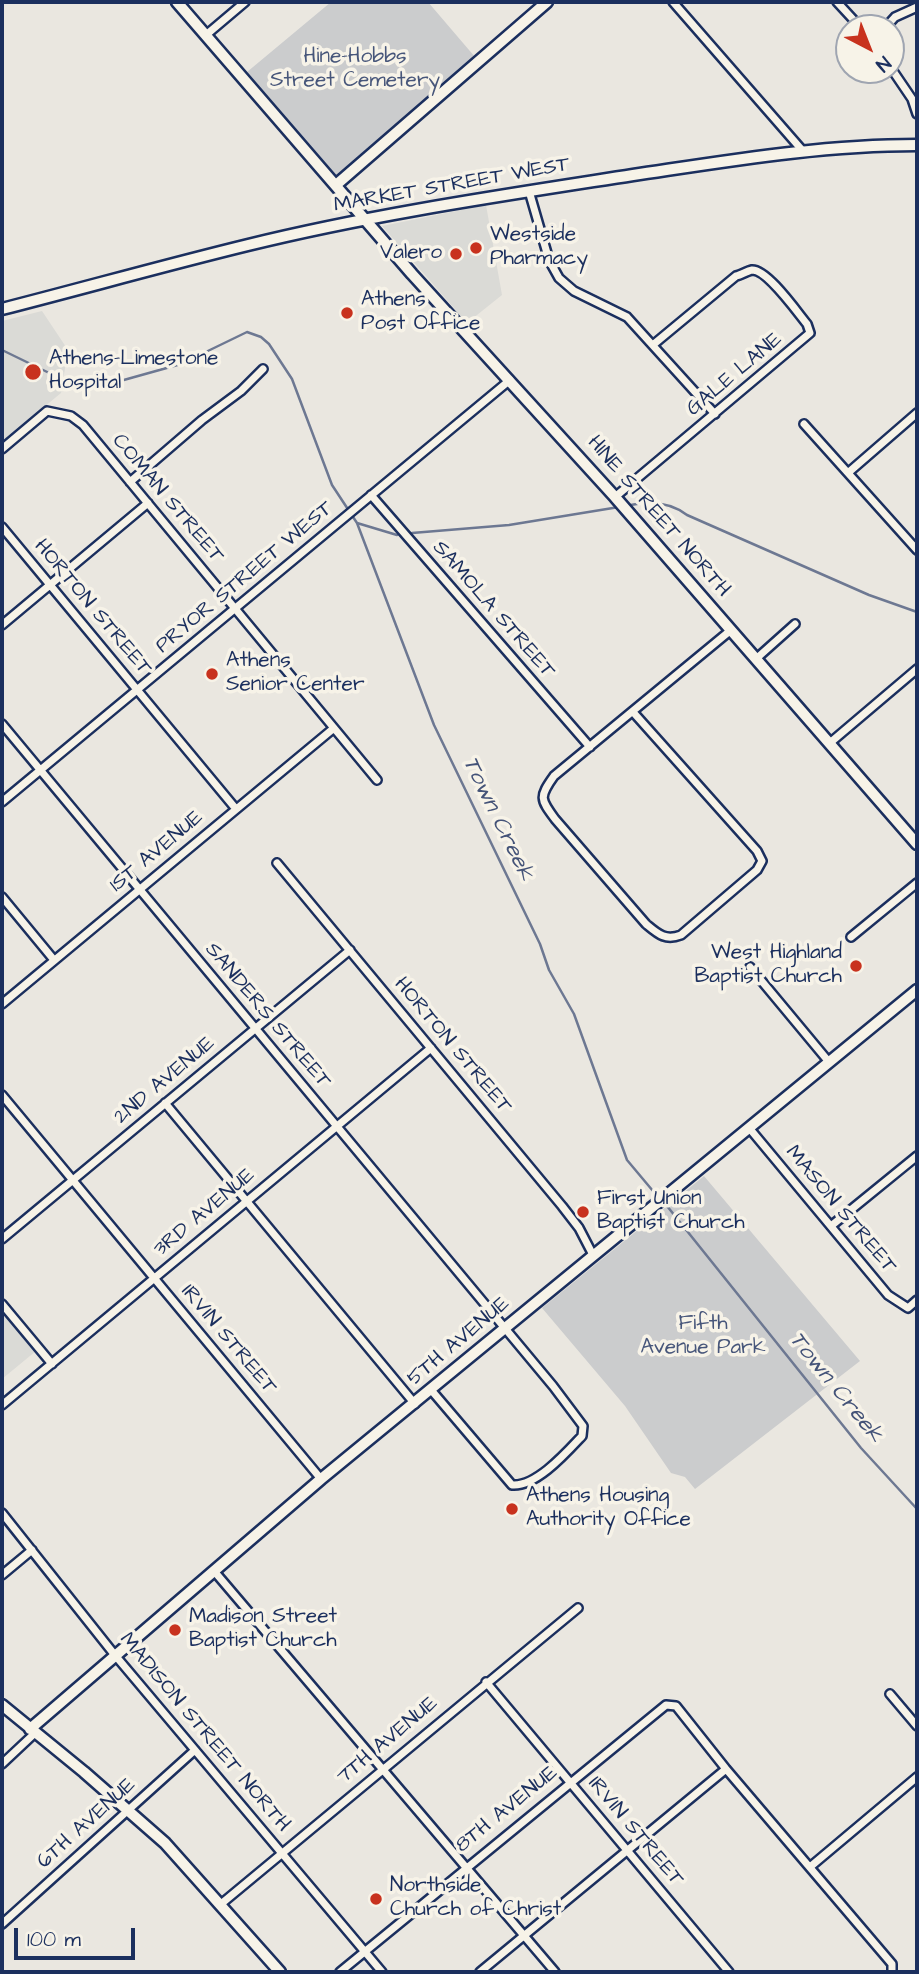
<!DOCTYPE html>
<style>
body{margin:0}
#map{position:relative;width:919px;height:1974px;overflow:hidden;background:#eae7e0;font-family:"Architects Daughter",sans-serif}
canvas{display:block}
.frame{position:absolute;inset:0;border:4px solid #1b2f5e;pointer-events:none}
.north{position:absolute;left:835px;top:14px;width:70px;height:70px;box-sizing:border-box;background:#f7f3e8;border:2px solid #9fa5b1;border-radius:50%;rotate:138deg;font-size:19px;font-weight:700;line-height:28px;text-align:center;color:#1b2f5e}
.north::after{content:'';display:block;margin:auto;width:24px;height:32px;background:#c8321e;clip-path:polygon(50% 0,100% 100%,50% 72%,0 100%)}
.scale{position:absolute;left:14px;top:1928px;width:121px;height:32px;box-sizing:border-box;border:4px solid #1b2f5e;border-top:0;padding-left:9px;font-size:21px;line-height:24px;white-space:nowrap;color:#1b2f5e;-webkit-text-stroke:5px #f7f3e8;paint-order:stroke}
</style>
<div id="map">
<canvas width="919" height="1974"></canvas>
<div class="frame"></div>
<div class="north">N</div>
<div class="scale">100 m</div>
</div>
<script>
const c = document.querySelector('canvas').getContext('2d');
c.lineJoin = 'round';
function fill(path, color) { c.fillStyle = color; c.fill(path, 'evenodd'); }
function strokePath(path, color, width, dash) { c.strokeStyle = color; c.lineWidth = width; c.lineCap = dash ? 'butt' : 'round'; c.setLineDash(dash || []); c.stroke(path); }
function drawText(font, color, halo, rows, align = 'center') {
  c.font = font + ' "Architects Daughter",sans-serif'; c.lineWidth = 7; c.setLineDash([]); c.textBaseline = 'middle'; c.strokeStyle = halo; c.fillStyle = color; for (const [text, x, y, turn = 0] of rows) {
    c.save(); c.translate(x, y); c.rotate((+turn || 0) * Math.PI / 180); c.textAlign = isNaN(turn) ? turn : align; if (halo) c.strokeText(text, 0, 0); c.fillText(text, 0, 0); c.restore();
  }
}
fill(new Path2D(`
 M486 205 502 295 467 323 382 226Z
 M42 311 68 350 61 393 2 442V321Z
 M2 1310 36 1351 2 1379Z`), '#dadad6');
fill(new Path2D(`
 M331 2H428L475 57 335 176 247 72Z
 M704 1176 860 1361 695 1489 685 1477 671 1473 625 1406 542 1308Z`), '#cbcccd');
strokePath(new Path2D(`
 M2 350 78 387 113 383 181 364 247 332 261 337 269 344 292 379 332 485 357 523 434 725 540 944 549 970 574 1014 627 1160 658 1197
 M626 506C647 501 669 501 687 515L869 595 917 612
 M357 523 397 535
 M412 533 509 525 619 507
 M663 1201 861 1448 917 1509`), '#6d7892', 2.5);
const street = new Path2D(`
 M673 2 802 150
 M837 2 861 28
 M885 28 895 17 917 7
 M206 35 245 2
 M891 68 912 99 917 114
 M529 191 549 260 559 278 574 291 627 317 715 414
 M804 424 917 550
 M2 449 47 411 71 416 83 425 377 780
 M849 472 917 413
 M130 482 202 420 241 391 263 369
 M371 495 590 747
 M615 497 810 333 807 324C797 312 767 269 752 270 747 271 741 275 736 276L654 344
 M2 527 236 809
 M2 625 148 503
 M757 658 795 624
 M633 712 757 851 762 861 757 870 681 935C665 941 658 934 646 924L555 819C540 799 539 797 554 776L731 630
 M2 724 553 1386 583 1426 582 1436C566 1453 536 1487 512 1485L432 1391
 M831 742 917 669
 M2 802 510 380
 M277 863 562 1206 579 1228 593 1255
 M2 897 54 960
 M851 937 917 883
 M750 967 829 1062
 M2 1004 334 728
 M2 1095 321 1479
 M165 1103 415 1404
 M750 1129 888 1295 908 1308 917 1300
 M831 1226 917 1156
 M2 1239 350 950
 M2 1304 52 1364
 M2 1405 431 1048
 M2 1513 114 1654 382 1972
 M214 1571 555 1972
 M2 1575 32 1550
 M486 1682 729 1972
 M890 1694 917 1726
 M2 1764 35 1733
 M810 1867 917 1777
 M221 1904 578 1608
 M2 1924 195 1750
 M340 1972 666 1705 676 1706 726 1769 892 1964V1972
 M480 1972 726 1769`);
const secondary = new Path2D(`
 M177 2 412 274 615 497 917 844
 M336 185 547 2
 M2 309C84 288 166 265 248 245 374 214 505 195 633 175 728 161 821 145 917 145
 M2 1705 84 1772 165 1843 280 1972
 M30 1729 321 1479 917 990`);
strokePath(street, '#1b2f5e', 12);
strokePath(secondary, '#1b2f5e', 15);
strokePath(street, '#f7f3e8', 7);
strokePath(secondary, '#f7f3e8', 10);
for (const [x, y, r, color] of [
 [476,248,7,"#c8321e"],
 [456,254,7,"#c8321e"],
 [347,313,7,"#c8321e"],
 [33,372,9,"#c8321e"],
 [212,674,7,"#c8321e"],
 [856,966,7,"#c8321e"],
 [583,1212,7,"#c8321e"],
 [512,1509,7,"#c8321e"],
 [175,1630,7,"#c8321e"],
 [376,1899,7,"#c8321e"]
]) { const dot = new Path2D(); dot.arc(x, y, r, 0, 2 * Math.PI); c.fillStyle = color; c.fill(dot); strokePath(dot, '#f7f3e8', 2.5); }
drawText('21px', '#47567a', '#f7f3e8', [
 ["Hine-Hobbs",355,58],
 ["Street Cemetery",355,82],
 ["Fifth",703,1325],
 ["Avenue Park",703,1349]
]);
drawText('21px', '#1b2f5e', '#f7f3e8', [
 ["MARKET STREET WEST",452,186,-10],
 ["GALE LANE",735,375,-40],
 ["COMAN STREET",167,499,50],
 ["HINE STREET NORTH",658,517,49],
 ["PRYOR STREET WEST",245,578,-40],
 ["HORTON STREET",92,608,50],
 ["SAMOLA STREET",493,610,49],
 ["1ST AVENUE",157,852,-40],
 ["SANDERS STREET",267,1016,50],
 ["HORTON STREET",452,1046,50],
 ["2ND AVENUE",165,1081,-40],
 ["MASON STREET",840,1210,50],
 ["3RD AVENUE",205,1213,-40],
 ["IRVIN STREET",228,1340,50],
 ["5TH AVENUE",459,1342,-40],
 ["MADISON STREET NORTH",204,1733,50],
 ["7TH AVENUE",388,1741,-40],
 ["8TH AVENUE",507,1810,-39],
 ["6TH AVENUE",87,1824,-42],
 ["IRVIN STREET",635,1832,50]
]);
drawText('21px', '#1b2f5e', '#f7f3e8', [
 ["Westside",490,236],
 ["Pharmacy",490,260],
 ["Valero",442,254,"right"],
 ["Athens",361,301],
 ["Post Office",361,325],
 ["Athens-Limestone",49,360],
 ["Hospital",49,384],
 ["Athens",226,662],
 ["Senior Center",226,686],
 ["West Highland",842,954,"right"],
 ["Baptist Church",842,978,"right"],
 ["First Union",597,1200],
 ["Baptist Church",597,1224],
 ["Athens Housing",526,1497],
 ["Authority Office",526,1521],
 ["Madison Street",189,1618],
 ["Baptist Church",189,1642],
 ["Northside",390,1887],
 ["Church of Christ",390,1911]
], 'left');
drawText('italic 23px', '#445378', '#f7f3e8', [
 ["Town Creek",497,819,64],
 ["Town Creek",835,1388,51]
]);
</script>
